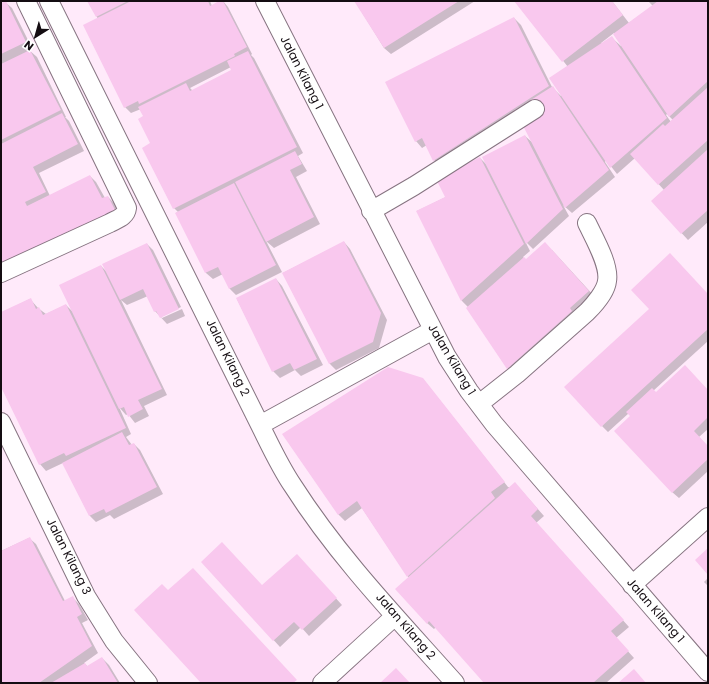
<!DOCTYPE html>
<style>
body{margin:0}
#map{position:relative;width:709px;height:684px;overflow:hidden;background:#fdf9fc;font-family:Poppins,sans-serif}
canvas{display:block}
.frame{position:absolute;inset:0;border:2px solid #140d12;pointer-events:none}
.north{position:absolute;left:16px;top:16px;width:40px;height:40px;-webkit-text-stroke:3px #fff;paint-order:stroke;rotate:217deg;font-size:11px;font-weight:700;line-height:16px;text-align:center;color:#140d12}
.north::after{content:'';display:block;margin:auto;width:14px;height:18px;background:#140d12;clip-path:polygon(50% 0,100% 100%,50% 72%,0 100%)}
</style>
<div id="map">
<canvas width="709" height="684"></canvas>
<div class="frame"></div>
<div class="north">N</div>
</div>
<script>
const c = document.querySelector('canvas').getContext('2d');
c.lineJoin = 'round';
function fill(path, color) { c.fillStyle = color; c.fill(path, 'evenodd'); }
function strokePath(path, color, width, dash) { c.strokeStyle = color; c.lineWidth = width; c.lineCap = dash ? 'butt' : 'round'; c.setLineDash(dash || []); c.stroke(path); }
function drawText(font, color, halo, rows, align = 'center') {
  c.font = font + ' Poppins,sans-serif'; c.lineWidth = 3; c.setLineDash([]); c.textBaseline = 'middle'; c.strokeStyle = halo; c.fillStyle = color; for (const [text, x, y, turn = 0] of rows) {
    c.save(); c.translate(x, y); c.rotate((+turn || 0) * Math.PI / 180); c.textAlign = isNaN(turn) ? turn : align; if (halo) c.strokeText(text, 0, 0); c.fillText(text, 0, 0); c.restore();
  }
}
fill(new Path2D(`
 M1 1H708V683H1Z`), '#ffeafa');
fill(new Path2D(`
 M88 1H210L212 6 223 1 228 7 252 54 251 55 254 58 303 153 298 156 307 171 296 177 320 224 274 248 266 241 282 272 236 295 230 289 223 274 213 279 206 273 176 213 178 212 174 208 152 144 145 117 141 109 131 113 125 107 98 19ZM231 67 233 71 193 91 190 88Z
 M355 1H475L391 54 384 48Z
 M516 1H612L629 23 653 6 648 1H708V222L688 240 652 201 664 190 635 158 617 174 606 160 605 162 615 177 572 213 563 205 569 216 533 249 525 241 530 251 523 257 526 261 552 250 595 297 514 375 508 369 468 309 469 308 462 301 417 211 446 197 480 158 486 164 525 136 533 143 519 116 440 166 434 160 427 145 422 148 416 141 514 18 521 25 552 87 561 96 568 67ZM614 33 622 46H621L612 38 602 44 601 43ZM667 114 673 120 671 122 666 115Z
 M5 2 12 8 32 48 29 50 37 57 66 117H65L69 121 84 151 39 173 50 196 90 176 96 182 105 198 108 197 114 203 122 219 1 279V4Z
 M344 242 350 249 387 320 379 348 336 370 330 364 283 273Z
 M147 244 153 250 181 307 161 317 162 318 182 309 185 316 167 324 155 311 148 296 127 305 121 300 167 395 144 406 149 416 135 423 128 414 126 415 119 407 131 434 126 437 132 445 134 444 140 450 163 494 114 519 110 515 96 522 90 516 63 463 46 471 40 464 1 384V313L30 299 38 308 46 314 66 305 72 311 101 266 106 271Z
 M276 279 282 286 323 365 301 376 295 370 280 378 273 371 237 299Z
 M708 295V341L653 391 656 394 708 390V429L699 437 708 447V471L679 498 672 492 632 416 629 413 608 432 602 426Z
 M426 383 508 487 521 490 544 516 536 523 629 627 616 638 634 658 606 683H485L436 627 434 629 427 623 409 578 362 508 345 521 338 514Z
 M29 538 36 544 65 601 73 598 79 604 88 620 82 623 98 653 84 663 88 667 102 658 109 665 120 683H1V551Z
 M202 562 262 587 303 562 342 605 309 636 301 627 280 647Z
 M708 578V586L704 582Z`), '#0003');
fill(new Path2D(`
 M6 1 26 42 1 54V3Z
 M87 1H128L96 17Z
 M131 1H208L210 6 219 1H223L247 47 234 54 235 56 139 104 138 101 124 108 83 25Z
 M354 1H459L384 48Z
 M514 1H612L623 15 562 62Z
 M658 1H708V81L669 117 613 34Z
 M514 17 549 86 433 161 422 138 415 142 385 82Z
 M612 36 667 118 610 168 549 78Z
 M30 50 61 110 1 140V64Z
 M248 51 297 147 173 209 142 148 150 143 138 119 143 116 138 107 186 83 190 91 231 70 227 61Z
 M553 86 609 170 565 208 515 110Z
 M708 87V140L658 185 630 154 663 124 665 126Z
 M62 113 78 144 33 167 46 192 25 202 27 206 90 175 102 198 108 196 116 212 1 270V144Z
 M525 135 563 209 526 244 482 157Z
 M708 149V210L681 234 651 201Z
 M295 151 302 164 290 170 314 217 266 242 235 182Z
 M480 157 524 244 461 301 416 211 445 197 436 179Z
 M234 183 276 265 229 289 218 267 205 273 175 213Z
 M344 241 381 313 373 342 329 364 282 273Z
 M545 242 589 291 570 308 572 311 507 369 466 308 524 257 526 259Z
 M147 243 179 309 160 318 156 311 154 312 143 289 120 300 102 264Z
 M670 253 708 294V329L601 427 564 387 649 309 631 290Z
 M101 265 162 389 138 400 143 409 128 417 124 407 119 409 59 285Z
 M276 278 317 359 294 370 290 363 272 372 236 298Z
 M31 298 36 309 39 307 43 315 66 304 126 428 66 456 64 453 39 465 1 387V312Z
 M685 365 708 390V417L694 431 708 446V459L672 493 614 431 630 416 626 412 652 388 656 392Z
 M388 367 423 378 505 482 491 492 495 498 407 577 357 501 338 515 282 434Z
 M122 432 129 445 134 443 157 487 106 513 104 509 89 516 62 463Z
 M515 482 538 509 531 516 624 620 611 631 629 651 593 683H484L429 621 427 624 395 589Z
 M30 537 63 601 73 596 82 614 77 617 92 646 39 683H1V551Z
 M222 542 262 585 297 554 337 598 302 630 294 622 273 641 201 562Z
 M708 548V575L695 560Z
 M193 568 297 680 293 683H201L134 610 162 584 168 590Z
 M102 657 118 683H51L85 663 87 666Z
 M396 668 410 683H380Z
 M634 669 646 683H618Z`), '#f9c8ee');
const minor = new Path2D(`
 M49 1 260 425C270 445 280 467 293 486 339 558 399 620 455 683
 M265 1 447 357 469 391 494 424 708 672
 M371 211 414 186 535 109
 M1 273 110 223C117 219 126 217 127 208L26 1
 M479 404 517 374 587 312C594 305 606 291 607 281 610 265 594 238 587 223
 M1 422 86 596 114 641 148 683
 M260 425 433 330
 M632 585 708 517
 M322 683 395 616`);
strokePath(minor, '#867481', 20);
strokePath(minor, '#fff', 18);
drawText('12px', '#140d12', '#fff', [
 ["Jalan Kilang 1",301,73,63],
 ["Jalan Kilang 2",227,358,64],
 ["Jalan Kilang 1",451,360,59],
 ["Jalan Kilang 3",68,557,63],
 ["Jalan Kilang 1",655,611,49],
 ["Jalan Kilang 2",405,627,49]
]);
</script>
